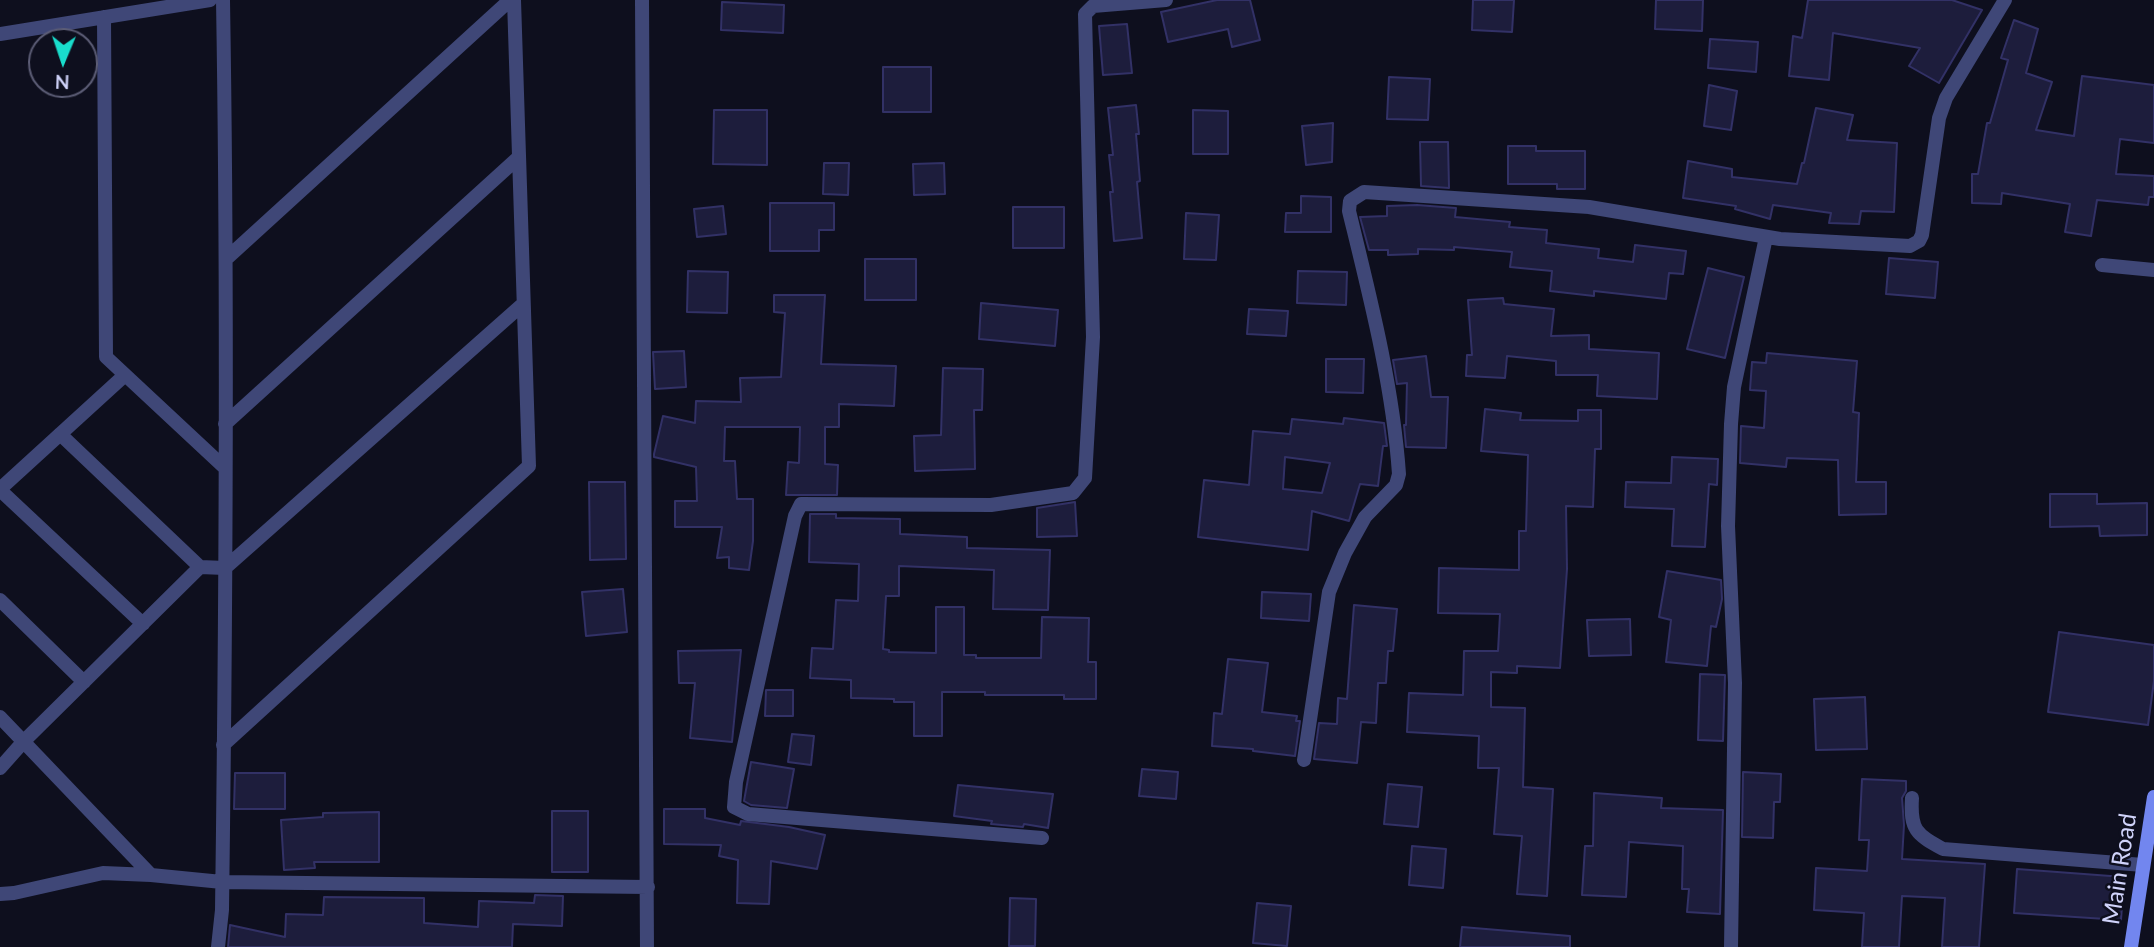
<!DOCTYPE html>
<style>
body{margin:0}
#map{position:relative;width:2154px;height:947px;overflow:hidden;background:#0e0f1e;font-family:Lato,sans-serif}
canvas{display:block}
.north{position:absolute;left:28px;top:28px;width:70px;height:70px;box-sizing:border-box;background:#0e0f1e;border:2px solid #5c5d76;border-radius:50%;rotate:182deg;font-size:19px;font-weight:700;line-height:28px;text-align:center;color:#d0d3fa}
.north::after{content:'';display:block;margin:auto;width:24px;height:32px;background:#19ddcc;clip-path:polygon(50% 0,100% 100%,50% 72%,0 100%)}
</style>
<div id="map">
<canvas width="2154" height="947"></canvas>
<div class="north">N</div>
</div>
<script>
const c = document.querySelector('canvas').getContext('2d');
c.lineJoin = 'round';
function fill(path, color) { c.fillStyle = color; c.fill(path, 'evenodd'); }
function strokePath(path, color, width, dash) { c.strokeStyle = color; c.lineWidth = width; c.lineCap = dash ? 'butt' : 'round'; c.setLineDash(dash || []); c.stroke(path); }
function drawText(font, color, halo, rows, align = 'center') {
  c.font = font + ' Lato,sans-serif'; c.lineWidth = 5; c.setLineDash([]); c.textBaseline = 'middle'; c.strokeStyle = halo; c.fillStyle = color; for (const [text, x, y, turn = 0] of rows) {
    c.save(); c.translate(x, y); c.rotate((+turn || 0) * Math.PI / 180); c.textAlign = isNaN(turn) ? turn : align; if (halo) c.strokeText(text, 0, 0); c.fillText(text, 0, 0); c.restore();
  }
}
const building = new Path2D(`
 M1217 0H1250L1260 40 1232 47 1228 29 1168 42 1161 12Z
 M1473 0H1514L1512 32 1472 30Z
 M1656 0H1703L1702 31 1655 29Z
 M1808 0H1952L1982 10 1939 83 1909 66 1920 48 1833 33 1829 80 1789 76 1793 36 1802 38Z
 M722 2 784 5 783 33 721 30Z
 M2014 20 2038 29 2026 73 2052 82 2036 130 2074 136 2082 76 2154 85V143L2120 139 2116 174 2154 176V197H2149L2148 205 2097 200 2091 236 2065 232 2070 204 2002 193 2001 204 1972 203V174H1978L1987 123H1990L2008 60 2001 58Z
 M1127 24 1132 73 1103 75 1099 26Z
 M1710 39 1758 42 1756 72 1708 68Z
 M883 67H931V112H883Z
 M1389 77 1430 79 1428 120 1387 119Z
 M1709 85 1737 91 1731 130 1704 126Z
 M1136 105 1139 134H1136L1140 181 1137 182 1142 238 1114 241 1110 192H1113L1109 155H1113L1108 108Z
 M1816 108 1853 115 1847 140 1897 143 1894 212 1861 211 1859 224 1829 223 1831 213 1773 205 1770 219 1735 209 1736 206 1683 198 1688 161 1732 169V177L1797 184 1802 163H1804Z
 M714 110H767V165L713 164Z
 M1193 110 1228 111V154H1193Z
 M1333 123 1332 162 1306 165 1302 126Z
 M1420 142H1448L1449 188 1421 186Z
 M1508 146H1536V151H1585V189H1557V184H1508Z
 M824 163H849L848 195 823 194Z
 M944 163 945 194 914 195 913 164Z
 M1301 196 1331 197V232H1285L1286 213H1301Z
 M770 203H834V230H819V251H770Z
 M1417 205 1456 208 1455 217 1510 222 1509 227 1547 230 1546 243 1599 249 1598 258 1633 262 1635 245 1686 251 1683 274 1669 273 1666 299 1594 291V296L1550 291 1552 271 1510 267 1512 252 1454 247V250L1418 249V254L1388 255V250H1369L1360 217 1387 216V206Z
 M723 206 726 234 697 237 694 209Z
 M1013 207H1064V248H1013Z
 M1186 213 1219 215 1216 260 1184 259Z
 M1889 258 1938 262 1935 298 1886 294Z
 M865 259H916V300H865Z
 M1708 268 1744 277 1725 358 1687 349Z
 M688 271 728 272 727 313 687 312Z
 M1298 271 1347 272 1346 305 1297 303Z
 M774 295H825L821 364 896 366 894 406 839 404V427H825V464L838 465 837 495H786L788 462 799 463 800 427H725L724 461H735L737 499H753V541L749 570 729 568V557L717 558 722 527H675V501H697L696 467 654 457V454L663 416 695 423 696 401 741 402 740 378 781 377 785 313 774 312Z
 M1503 298 1504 304 1554 309 1551 336 1589 335V349L1659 353 1657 399 1597 396 1598 375H1556V361L1507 356 1505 378 1466 376 1467 355H1472L1468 300Z
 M981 303 1058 310 1055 346 979 339Z
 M1249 309 1288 311 1286 336 1247 334Z
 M684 351 686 387 655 389 653 352Z
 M1767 353 1857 361 1853 412 1859 413 1856 482H1886V514L1839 515 1838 460 1787 458 1786 467 1740 463 1741 426 1764 428 1766 391 1750 390 1752 362 1766 363Z
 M1426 356 1431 397H1448L1446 448 1406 447 1404 425H1406L1407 383 1397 384 1393 360Z
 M1326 359H1364L1363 393 1326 392Z
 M943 368 983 369 982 410H974L975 469 915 471 914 436 941 435Z
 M1485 409 1521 413 1520 420 1578 421V410H1601V449H1595L1593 507 1566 506 1567 569 1560 668 1517 666V673L1491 672V707L1525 708 1523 787 1553 789 1547 896 1517 894 1522 836 1494 834 1499 768H1478L1479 736 1407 732 1409 693 1463 695 1464 651H1498L1500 614 1438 613 1439 568 1519 570V531H1526L1528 455 1481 451Z
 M1344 418 1384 423 1387 446H1383L1378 486 1360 484 1349 521 1312 511 1308 550 1198 537 1204 480 1249 485 1253 431 1290 434 1292 419 1343 424ZM1285 457 1330 463 1322 493 1283 489Z
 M1672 457 1718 459 1717 485 1709 484 1705 547 1672 546 1674 509 1625 507 1626 482 1671 483Z
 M589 482H625L626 559 590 560Z
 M2050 494H2097V504L2147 503V535L2100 536 2099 526 2050 527Z
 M1075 502 1077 536 1037 537V508Z
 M810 514H836V518L900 519V534L967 537V548L1050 550 1048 610 993 609 994 570 899 566V596H886L883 649 889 650V652L936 653V607H964V655H976V658H1041L1042 617 1089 618 1088 662H1096V699H1064V695H985V692H942V736H914V702H894V699L851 698V680L810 678 812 648 833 649 836 600 858 601 859 564 809 562Z
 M1667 571 1721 580 1722 599 1716 627 1711 626 1707 666 1666 662 1671 620 1659 617Z
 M623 589 627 632 586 636 582 592Z
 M1262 592 1311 594 1309 621 1261 618Z
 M1354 605 1397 609 1393 651H1388L1386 683H1378L1376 723 1361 722 1357 763 1314 759 1319 723 1337 724 1338 698 1347 699Z
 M1630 619 1631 655 1589 656 1587 620Z
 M2059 632 2154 645V681L2148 725 2048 712Z
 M741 650 732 742 690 738 695 683H679L678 651Z
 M1228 659 1268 663 1262 712 1297 716 1296 721H1300L1295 756 1253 751V749L1212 746 1214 713 1222 714Z
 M1700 674 1725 675 1723 741 1698 740Z
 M766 690H793V716H765Z
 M1865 697 1867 749 1816 750 1814 699Z
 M792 734 814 736 811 765 788 762Z
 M751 762 794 769 787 808 751 805 744 801Z
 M1142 769 1178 772 1176 799 1139 796Z
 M1743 772 1781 774 1780 802H1774L1773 838 1742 837Z
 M235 773H285V809H234Z
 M1862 779 1906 781V791L1902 798 1904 825 1902 859 1985 864 1979 947H1942L1945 898 1902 896 1899 947H1862L1864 913 1814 910 1816 868 1867 871 1869 840H1859Z
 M1388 784 1422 787 1418 827 1384 824Z
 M958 785 1053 794 1048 828 1024 824 1023 827 991 824 992 821 954 816Z
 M1594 793 1662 798 1661 808 1723 810 1720 914 1687 912 1689 889H1682L1683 846 1629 842 1626 897 1582 895 1585 846H1593Z
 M664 809H705V818L740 825 741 821 789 827 825 835 817 869 771 861 769 904 737 903 738 860 719 856 721 845 664 844Z
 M552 811H588V872H552Z
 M379 812V862H314L315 868 284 870 281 820 323 817V813Z
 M1412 846 1446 849 1443 888 1409 885Z
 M2017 869 2124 877 2121 920 2014 913Z
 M535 895 563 896 562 926 513 924 512 947H228L230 925 285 937 286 914 323 915 324 897 424 898V923L478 927 479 901 534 903Z
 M1010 898 1036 899 1035 946H1009Z
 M1257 903 1291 906 1287 946 1253 943Z
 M1462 927 1570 936V947H1460Z`);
fill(building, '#1d1d3c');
strokePath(building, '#323166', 2);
strokePath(new Path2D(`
 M642 0 647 947
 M104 17 106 357 225 468
 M0 34 210 0
 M226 259 510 0
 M2102 265 2154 270
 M225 424 519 157
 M60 434 200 567 225 568 523 304
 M0 489 125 375
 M0 490 143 624
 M0 600 84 682
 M0 717 151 875
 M223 745 529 466 514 0
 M1304 760 1329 592 1345 553 1365 517 1396 485 1399 474C1393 386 1370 297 1349 211L1350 201 1364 192 1589 207 1780 239 1910 246 1919 241 1922 235 1939 118 1946 98 2005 0
 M0 768 24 741 200 567
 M1912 798C1910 830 1916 834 1943 849L2143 865
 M1042 838 748 814 734 807 736 782 795 516 801 504 991 505 1073 493 1085 478 1093 337 1085 14 1093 6 1166 0
 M0 894 14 893 103 873 151 875 222 882 648 887
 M218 947 222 910C226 607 228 303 223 0
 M1731 947 1735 683 1728 526 1731 424 1734 387 1766 237`), '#3f4777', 14);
strokePath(new Path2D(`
 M2131 947 2154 797`), '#7286ef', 14);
drawText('24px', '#d0d3fa', '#0e0f1e', [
 ["Main Road",2120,869,-81]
]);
</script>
